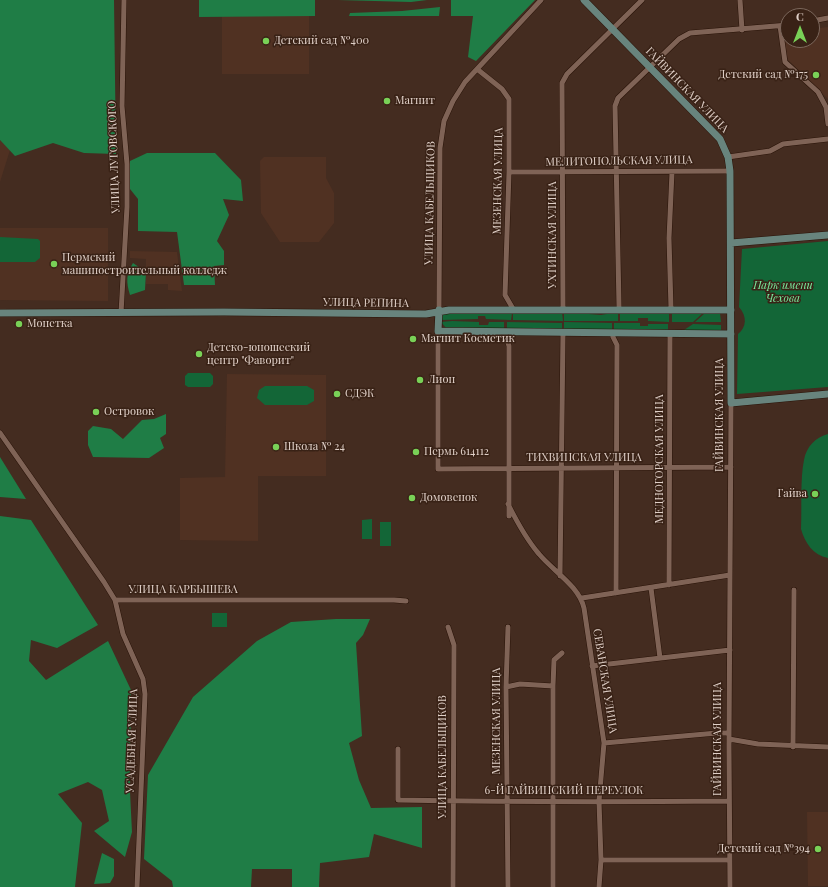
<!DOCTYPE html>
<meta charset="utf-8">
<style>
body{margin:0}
#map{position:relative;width:828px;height:887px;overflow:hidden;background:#442c20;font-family:"Playfair Display",serif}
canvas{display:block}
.north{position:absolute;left:780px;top:8px;width:40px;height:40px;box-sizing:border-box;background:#392216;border:1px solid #7c685d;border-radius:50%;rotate:0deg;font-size:11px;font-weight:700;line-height:16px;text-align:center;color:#e0d0c8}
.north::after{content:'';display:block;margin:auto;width:14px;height:18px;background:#79d157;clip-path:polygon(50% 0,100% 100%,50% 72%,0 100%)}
</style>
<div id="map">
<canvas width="828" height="887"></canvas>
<div class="north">С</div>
</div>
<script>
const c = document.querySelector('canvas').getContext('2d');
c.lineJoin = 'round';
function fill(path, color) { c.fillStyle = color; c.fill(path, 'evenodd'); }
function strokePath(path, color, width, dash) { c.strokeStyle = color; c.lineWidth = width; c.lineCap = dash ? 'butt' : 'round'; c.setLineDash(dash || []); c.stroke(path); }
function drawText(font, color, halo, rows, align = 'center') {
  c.font = font + ' "Playfair Display",serif'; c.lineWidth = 3; c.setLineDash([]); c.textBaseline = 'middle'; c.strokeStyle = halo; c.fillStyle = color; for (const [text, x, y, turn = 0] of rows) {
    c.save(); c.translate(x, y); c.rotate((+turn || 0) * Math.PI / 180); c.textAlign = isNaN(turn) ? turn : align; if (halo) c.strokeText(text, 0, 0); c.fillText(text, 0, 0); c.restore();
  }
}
fill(new Path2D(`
 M222 9H309V74H222Z
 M828 27V99L787 59 783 31H788V40H812V29Z
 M0 140 10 150 0 182Z
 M264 157H326V178L334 193V223L319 242H280L261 213 260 161Z
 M0 228H108V301L0 300Z
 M130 251 177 252 182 291 168 290V284H146V259L130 258Z
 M227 374 326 375V476H258V541L180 540V478L225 477Z
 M807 812H828V886H808Z`), '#503122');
fill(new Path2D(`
 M0 237 38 239 40 241V258L35 262H0Z
 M828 241V387L737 394 738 334C747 327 747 316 739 307L742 249Z
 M562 312 563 321 513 320V313Z
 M564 312 601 315 618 312V321H564Z
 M620 312H669V322L648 321V318H638V321H620Z
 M704 312 693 322H672V313Z
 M445 313H512L511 320 486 319 485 316H478V319L441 320 442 315Z
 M705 313H720L721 322H695Z
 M452 321 479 322V325H488L489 322H504V329L446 328 441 322Z
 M507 322 562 323V329H507Z
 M564 322 612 323V330L564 329Z
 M614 323H640V326H648V324H668V330H614Z
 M693 324 721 325V331L684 330Z
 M188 373H210L213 376V384L210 387H188L185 385V376Z
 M265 386H307L314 390V401L307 405H265L257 398 259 390Z
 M828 434V558C813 555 805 543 801 529 802 508 800 479 804 460 806 447 816 437 828 434Z
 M372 519V539H362V520Z
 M380 522H391V546H380Z
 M212 613H227V627H212Z`), '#136637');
fill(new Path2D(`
 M0 0H114L116 154 84 153 53 143 15 156 0 140Z
 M199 0H315V16L199 17Z
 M338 0H427L411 2Z
 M451 0H535L476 61 468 57 473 16H451Z
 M440 7 439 16H349L350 13 402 11Z
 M147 153H215L241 180 243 201 223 199 229 215 217 241 224 251V265L214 266 215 285H184L177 232 138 231V199L130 189V161Z
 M133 263 146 272 145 290 130 295C126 282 126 274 133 263Z
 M166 414V434L160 438 164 448 149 458 93 457 88 445V431L93 426 111 429 123 439 142 420 154 419Z
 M0 457 26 499 0 497Z
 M0 516 31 520 98 625 57 648 31 640 29 661 46 680 108 641 131 690 130 792 132 832 125 857 94 831 109 821 102 790 88 782 58 794 82 823 75 887H0Z
 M336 619H370L363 635 356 643 362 736 349 743 359 780 371 808 422 807V848L374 834 369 857 320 863 319 887H292V869H252L251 887H173L172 881 144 859 148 775 193 697 257 641 291 622Z
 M102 853 114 859V876L110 883 94 884Z`), '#1f7d46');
const street = new Path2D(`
 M740 0 742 30
 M812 21 828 18
 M780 26 785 62 818 92 826 107 828 124
 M477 69 502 89 509 99V172L505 295 512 307
 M728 157 770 151 783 144 828 139
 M509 172 730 171
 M619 306 615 106 618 98 679 39 690 33 788 25
 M671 309 669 238 672 172
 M439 310 440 148 444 121 453 101 465 82 541 0
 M563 310 562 83 567 74 642 0
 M121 313 127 207V164L122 106 124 0
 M438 331V469L731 467
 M506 336 509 346V516
 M613 337 617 345 616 593
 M0 433 104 582 115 600 123 634 143 679 145 694 137 887
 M508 504C517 522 526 539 539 554 553 571 579 586 584 608L604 743 599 801 601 860 599 887
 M560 576 563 333
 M669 585 670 334
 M651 588 660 658
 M582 598 730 575
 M115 600H394L406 601
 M448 627 454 645 453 887
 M508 627 506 687 508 887
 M592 666 730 650
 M506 687 520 684 553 686
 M729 739 758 744 828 747
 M604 743 717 733H729
 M793 747 794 590
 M398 749V800C509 802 619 802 729 801
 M601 860H729
 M553 887V686L554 660 562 653
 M730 887 729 746 731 403`);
const secondary = new Path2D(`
 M584 0 720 139 728 157 730 171 731 403 828 394
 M731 243 828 235
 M439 310 438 331 731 334
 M0 313 224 312 426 314 449 310H731`);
strokePath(street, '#291308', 6);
strokePath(secondary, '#291308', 8);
strokePath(street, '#7f6356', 5);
strokePath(secondary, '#68847d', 7);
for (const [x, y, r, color] of [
 [266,41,4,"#79d157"],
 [816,75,4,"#79d157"],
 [387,101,4,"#79d157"],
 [54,264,4,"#79d157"],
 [19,324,4,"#79d157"],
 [413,339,4,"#79d157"],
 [199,354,4,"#79d157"],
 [420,380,4,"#79d157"],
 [337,394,4,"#79d157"],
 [96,412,4,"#79d157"],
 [276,447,4,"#79d157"],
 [416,452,4,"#79d157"],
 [815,494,4,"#79d157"],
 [412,498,4,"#79d157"],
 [818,849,4,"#79d157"]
]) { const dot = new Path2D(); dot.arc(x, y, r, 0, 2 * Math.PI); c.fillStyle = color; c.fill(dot); strokePath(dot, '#392216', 1.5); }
drawText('11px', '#e0d0c8', '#392216', [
 ["Детский сад №400",274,41],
 ["Детский сад №175",808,75,"right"],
 ["Магнит",395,101],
 ["Пермский",62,258],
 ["машиностроительный колледж",62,271],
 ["Монетка",27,324],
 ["Магнит Косметик",421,339],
 ["Детско-юношеский",207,348],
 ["центр \"Фаворит\"",207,361],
 ["Лион",428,380],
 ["СДЭК",345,394],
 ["Островок",104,412],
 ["Школа № 24",284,447],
 ["Пермь 614112",424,452],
 ["Гайва",807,494,"right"],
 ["Домовенок",420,498],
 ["Детский сад №394",810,849,"right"]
], 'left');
drawText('11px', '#e0d0c8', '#392216', [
 ["ГАЙВИНСКАЯ УЛИЦА",687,90,46],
 ["УЛИЦА ЛУГОВСКОГО",114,157,-92],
 ["МЕЛИТОПОЛЬСКАЯ УЛИЦА",619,161,-1],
 ["МЕЗЕНСКАЯ УЛИЦА",498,181,-89],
 ["УЛИЦА КАБЕЛЬЩИКОВ",430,203,-89],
 ["УХТИНСКАЯ УЛИЦА",553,235,-90],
 ["УЛИЦА РЕПИНА",366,303,1],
 ["ГАЙВИНСКАЯ УЛИЦА",720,415,-90],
 ["ТИХВИНСКАЯ УЛИЦА",584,458],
 ["МЕДНОГОРСКАЯ УЛИЦА",660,459,-90],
 ["УЛИЦА КАРБЫШЕВА",183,590],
 ["СЕВАНСКАЯ УЛИЦА",605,681,81],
 ["МЕЗЕНСКАЯ УЛИЦА",497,721,-90],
 ["ГАЙВИНСКАЯ УЛИЦА",718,739,-90],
 ["УСАДЕБНАЯ УЛИЦА",132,741,-88],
 ["УЛИЦА КАБЕЛЬЩИКОВ",443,757,-90],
 ["6-Й ГАЙВИНСКИЙ ПЕРЕУЛОК",564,791]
]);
drawText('italic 11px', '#78ec9f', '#392216', [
 ["Парк имени",783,286],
 ["Чехова",783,299]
]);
</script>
